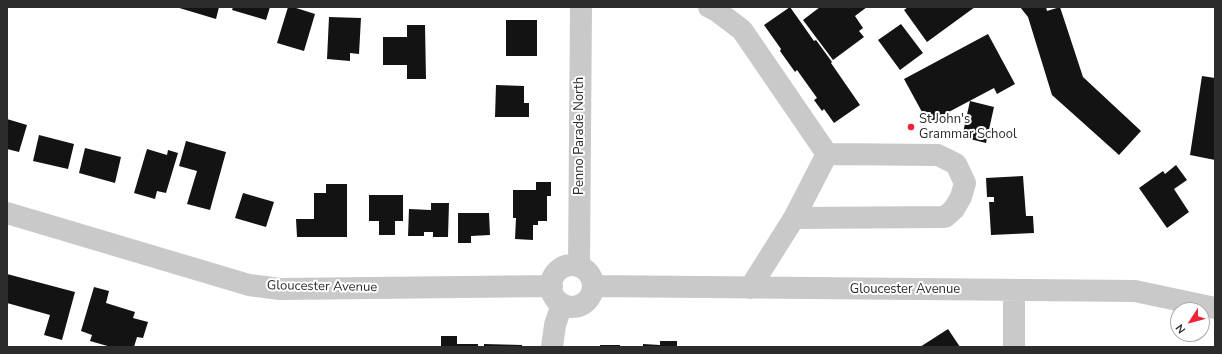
<!DOCTYPE html>
<style>
body{margin:0}
#map{position:relative;width:1222px;height:354px;overflow:hidden;background:#fff;font-family:"Nunito Sans",sans-serif}
canvas{display:block}
.frame{position:absolute;inset:0;border:8px solid #2c2c2c;pointer-events:none}
.north{position:absolute;left:1170px;top:302px;width:40px;height:40px;box-sizing:border-box;background:#fff;border:1px solid #ababab;border-radius:50%;rotate:234deg;font-size:11px;font-weight:700;line-height:16px;text-align:center;color:#2c2c2c}
.north::after{content:'';display:block;margin:auto;width:14px;height:18px;background:#ef233a;clip-path:polygon(50% 0,100% 100%,50% 72%,0 100%)}
</style>
<div id="map">
<canvas width="1222" height="354"></canvas>
<div class="frame"></div>
<div class="north">N</div>
</div>
<script>
const c = document.querySelector('canvas').getContext('2d');
c.lineJoin = 'round';
function fill(path, color) { c.fillStyle = color; c.fill(path, 'evenodd'); }
function strokePath(path, color, width, dash) { c.strokeStyle = color; c.lineWidth = width; c.lineCap = dash ? 'butt' : 'round'; c.setLineDash(dash || []); c.stroke(path); }
function drawText(font, color, halo, rows, align = 'center') {
  c.font = font + ' "Nunito Sans",sans-serif'; c.lineWidth = 4; c.setLineDash([]); c.textBaseline = 'middle'; c.strokeStyle = halo; c.fillStyle = color; for (const [text, x, y, turn = 0] of rows) {
    c.save(); c.translate(x, y); c.rotate((+turn || 0) * Math.PI / 180); c.textAlign = isNaN(turn) ? turn : align; if (halo) c.strokeText(text, 0, 0); c.fillText(text, 0, 0); c.restore();
  }
}
fill(new Path2D(`
 M176 7H219L216 19Z
 M233 7H270L266 20 232 10Z
 M288 7H293L315 14 304 51 277 43Z
 M790 7 814 41 816 40 832 62 831 63 860 105 834 123 824 109 822 111 814 100 817 98 797 70 795 72 780 51 781 49 764 25Z
 M820 7H867L855 16 863 28 859 31 864 37 833 60 803 20Z
 M908 7H975L927 42 904 10Z
 M1020 7H1046L1047 11 1060 7 1083 77 1141 131 1119 155 1052 95 1028 17Z
 M329 17 361 18 359 54 350 53V61L327 59Z
 M506 20H537V56H506Z
 M901 24 923 53 900 70 878 40Z
 M407 25H425L426 79H407V65H383V37H407Z
 M988 34 1015 84 997 94 994 88 928 123 904 79Z
 M1202 76 1215 78V160L1190 155Z
 M496 85 524 86V103H529V117H495Z
 M970 101 994 107 986 143 962 137Z
 M7 119 27 125 19 152 7 149Z
 M39 135 74 144 68 169 33 161Z
 M186 141 226 152 210 210 187 204 197 171 179 166Z
 M85 148 121 157 115 183 79 173Z
 M147 149 167 155 168 150 178 153 166 193 157 191 155 199 134 193Z
 M1176 165 1187 180 1174 189 1189 212 1167 228 1139 188 1163 171 1165 174Z
 M1023 176 1026 216H1033L1034 233 991 235 989 202H994V197H987L986 178Z
 M536 182H551V196H547V221H538V225H533V240L515 239 516 218H513V190H536Z
 M326 184H347V237H297L296 219H314V193H326Z
 M243 193 274 202 266 227 235 218Z
 M369 195H403V221H395V235H379V221H369Z
 M431 203H449L448 237H433V232H424V236H408L409 209 431 210Z
 M458 213H489L490 235 471 236V243H458Z
 M7 274 75 292 62 340 44 335 50 315 7 303Z
 M94 287 109 291 106 303 135 312 133 318 148 322 143 338 137 337 134 347H111L90 341 92 335 81 331Z
 M948 329 960 347H920Z
 M441 336H457V344H478V347H441Z
 M660 341H677V347H643V344L660 345Z
 M484 344 522 345V347H484Z
 M600 345H620V347H600Z`), '#131313');
strokePath(new Path2D(`
 M709 7 717 11 742 30 827 154
 M7 213 249 285 280 289 552 286
 M551 286a21 21 0 1 1 42 0a21 21 0 1 1-42 0Z
 M579 266 581 7
 M593 286 1135 291 1215 308
 M750 288 794 218 827 154 938 155 956 164 965 183 961 197 954 209 945 217 794 218
 M552 347 555 325 562 304
 M1014 347V290`), '#c9c9c9', 22);
for (const [x, y, r, color] of [
 [911,127,4,"#ef233a"]
]) { const dot = new Path2D(); dot.arc(x, y, r, 0, 2 * Math.PI); c.fillStyle = color; c.fill(dot); strokePath(dot, '#fff', 1.5); }
drawText('13px', '#2c2c2c', '#fff', [
 ["St John's",919,120],
 ["Grammar School",919,135]
], 'left');
drawText('13px', '#2c2c2c', '#fff', [
 ["Penno Parade North",580,136,-90],
 ["Gloucester Avenue",322,287,1],
 ["Gloucester Avenue",905,290]
]);
</script>
